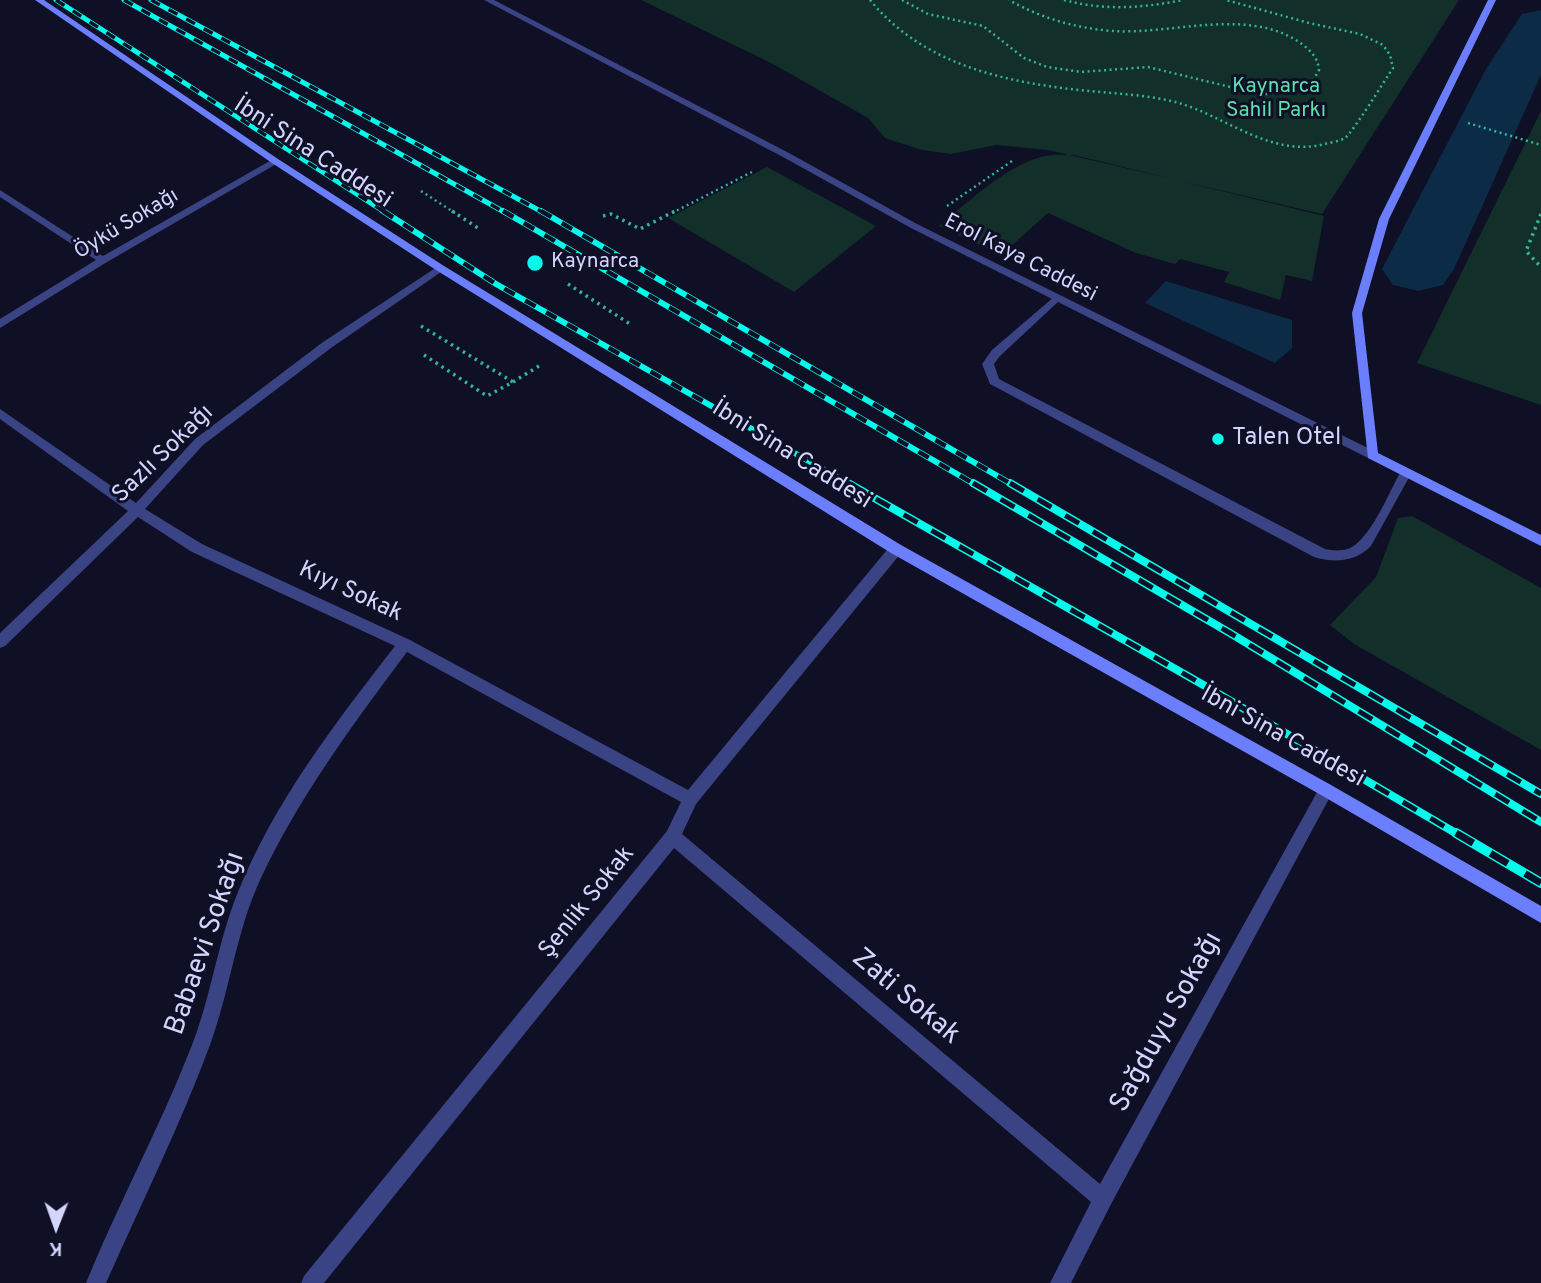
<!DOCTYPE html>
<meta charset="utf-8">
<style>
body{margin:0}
#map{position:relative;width:1541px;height:1283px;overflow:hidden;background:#0f0f25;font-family:Overpass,sans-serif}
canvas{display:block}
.north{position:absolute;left:21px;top:1192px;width:70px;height:70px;-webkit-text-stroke:5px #0f0f25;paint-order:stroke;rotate:181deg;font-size:19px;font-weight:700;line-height:28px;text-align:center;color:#d3d5ff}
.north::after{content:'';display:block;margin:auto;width:24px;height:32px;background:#d3d5ff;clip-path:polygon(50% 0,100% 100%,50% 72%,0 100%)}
</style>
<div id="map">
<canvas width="1541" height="1283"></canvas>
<div class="north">K</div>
</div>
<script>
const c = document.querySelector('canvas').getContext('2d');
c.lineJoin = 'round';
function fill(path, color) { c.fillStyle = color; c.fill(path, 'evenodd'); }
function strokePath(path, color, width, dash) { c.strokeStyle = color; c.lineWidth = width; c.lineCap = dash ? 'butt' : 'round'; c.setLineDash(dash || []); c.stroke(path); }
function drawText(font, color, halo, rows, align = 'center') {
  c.font = font + ' Overpass,sans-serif'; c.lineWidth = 6; c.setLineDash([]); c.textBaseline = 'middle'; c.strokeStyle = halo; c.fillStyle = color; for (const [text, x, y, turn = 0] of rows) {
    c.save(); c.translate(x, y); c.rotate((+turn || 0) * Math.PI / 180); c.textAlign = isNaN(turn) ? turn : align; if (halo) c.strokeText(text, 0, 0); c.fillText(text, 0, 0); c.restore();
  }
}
fill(new Path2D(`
 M641 0H1459L1322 214 1048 150 996 145 951 154 922 150 885 138 868 118 773 64Z
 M1541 111V405L1417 363Z
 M1074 155 1324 216 1312 281 1286 275 1280 300 1224 282 1229 272 1180 259 1175 264 1136 253 1048 213 1001 255 939 226C967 203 1006 166 1041 157 1051 154 1064 155 1074 155Z
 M767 167 876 226 794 292 668 218Z
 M1412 516 1541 588V750L1354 644 1330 625 1376 577 1398 518Z`), '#122f29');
fill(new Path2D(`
 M1166 281 1292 320V348L1275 363 1145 303Z`), '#0c2b46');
fill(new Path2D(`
 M1541 10V75L1454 269 1443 285 1418 291 1393 285 1382 269 1486 69 1522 14Z`), '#0c2b46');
strokePath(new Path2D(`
 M870 0C924 66 1008 83 1089 91 1119 94 1150 95 1179 103 1226 117 1273 158 1324 144 1330 143 1340 141 1345 138 1353 132 1385 80 1393 68L1390 55 1383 45 1360 34 1309 23 1226 0
 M902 0 928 14 983 26 1024 58 1047 67 1081 72 1148 67 1259 94C1280 94 1309 92 1319 70 1318 58 1311 51 1302 44 1249 6 1173 35 1112 31 1075 28 1041 18 1009 0
 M1064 0C1105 11 1142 8 1183 0
 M1468 123 1541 145
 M421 191 455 213
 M947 206 1012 161
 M672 213 752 172`), '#30b698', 2.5, [2, 3.5]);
strokePath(new Path2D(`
 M452 211 481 230
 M1541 214 1526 251 1541 267
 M603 216 611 214 640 229 675 211
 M568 284 630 324
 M421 326 513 382 487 396 424 355
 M513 382 539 366`), '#30b698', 3.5, [2.5, 4.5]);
fill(new Path2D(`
 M1055 296 1059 297V301L1000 356 994 364 999 379 1325 549C1335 551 1347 552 1356 544 1375 529 1390 490 1402 469H1410L1412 472 1371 546C1356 562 1334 563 1314 557L990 384 982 364 992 350Z`), '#3a4383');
fill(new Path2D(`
 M484 0H494L789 153 917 224 1376 452 1378 455 1372 459 1368 458 911 228 783 157Z
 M275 158 280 161 278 163 107 262 0 328V319L96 260 0 197V190L103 256Z
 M440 265 445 268 444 270 331 348 203 445 145 509 202 544 410 640 688 790 891 545H901L903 549 901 553 696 804 682 834 1100 1184 1321 785 1326 783 1331 785 1334 790 1331 795 1110 1206 1071 1283H1050L1091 1202 674 848 324 1283H301L304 1276 667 831 681 802 407 652C353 724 299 797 261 878 236 931 230 991 210 1045 180 1126 141 1204 106 1283H86C118 1204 159 1129 190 1050 211 999 217 943 238 892 274 802 336 722 395 646L192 552 138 517 5 646 0 648V633L128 511 0 419V409L136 503 195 439 323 342Z`), '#3a4383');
fill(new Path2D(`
 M35 0H44L278 159 444 266 901 545 1331 785 1541 906V923L1321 795 891 553 436 270 272 163Z
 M1488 0H1496L1389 219 1362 313 1378 453 1541 535V546L1368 458 1352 313 1379 219Z`), '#6b7ffe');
const railFar3 = new Path2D(`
 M56 0 386 213
 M124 0 506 213
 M151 0 544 213`);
const railFar2 = new Path2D(`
 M383 211 496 284 851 485
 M503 211 976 485
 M541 211 1013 485`);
const railFar1 = new Path2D(`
 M848 483 1200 683 1459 835
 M973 483 1230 633 1541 822
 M1010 483 1541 794`);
const rail = new Path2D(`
 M1456 833 1541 883`);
strokePath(railFar3, '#02fceb', 5);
strokePath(railFar2, '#02fceb', 6);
strokePath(railFar1, '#02fceb', 8);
strokePath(rail, '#02fceb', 10);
strokePath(railFar3, '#0f0f25', 3.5, [10]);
strokePath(railFar2, '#0f0f25', 4.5, [12]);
strokePath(railFar1, '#0f0f25', 5, [16]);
strokePath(rail, '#0f0f25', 7, [20]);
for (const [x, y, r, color] of [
 [535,263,9,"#02fceb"],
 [1218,439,7,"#02fceb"]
]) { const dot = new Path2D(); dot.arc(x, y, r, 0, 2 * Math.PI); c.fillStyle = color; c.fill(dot); strokePath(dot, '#0f0f25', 2.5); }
drawText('21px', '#5fdfaa', '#0f0f25', [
 ["Kaynarca",1276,88],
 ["Sahil Parkı",1276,112]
]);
drawText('21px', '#d3d5ff', '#0f0f25', [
 ["Öykü Sokağı",127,225,-31],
 ["Erol Kaya Caddesi",1020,259,27]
]);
drawText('21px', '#d3d5ff', '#0f0f25', [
 ["Kaynarca",551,263]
], 'left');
drawText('24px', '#d3d5ff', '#0f0f25', [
 ["İbni Sina Caddesi",312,154,33],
 ["Sazlı Sokağı",164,455,-44],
 ["İbni Sina Caddesi",791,456,32],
 ["Kıyı Sokak",350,593,25],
 ["İbni Sina Caddesi",1282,738,29],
 ["Şenlik Sokak",588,903,-51]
]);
drawText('24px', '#d3d5ff', '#0f0f25', [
 ["Talen Otel",1232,439]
], 'left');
drawText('28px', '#d3d5ff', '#0f0f25', [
 ["Babaevi Sokağı",207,944,-71],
 ["Zati Sokak",905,998,40],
 ["Sağduyu Sokağı",1168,1023,-61]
]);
</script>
